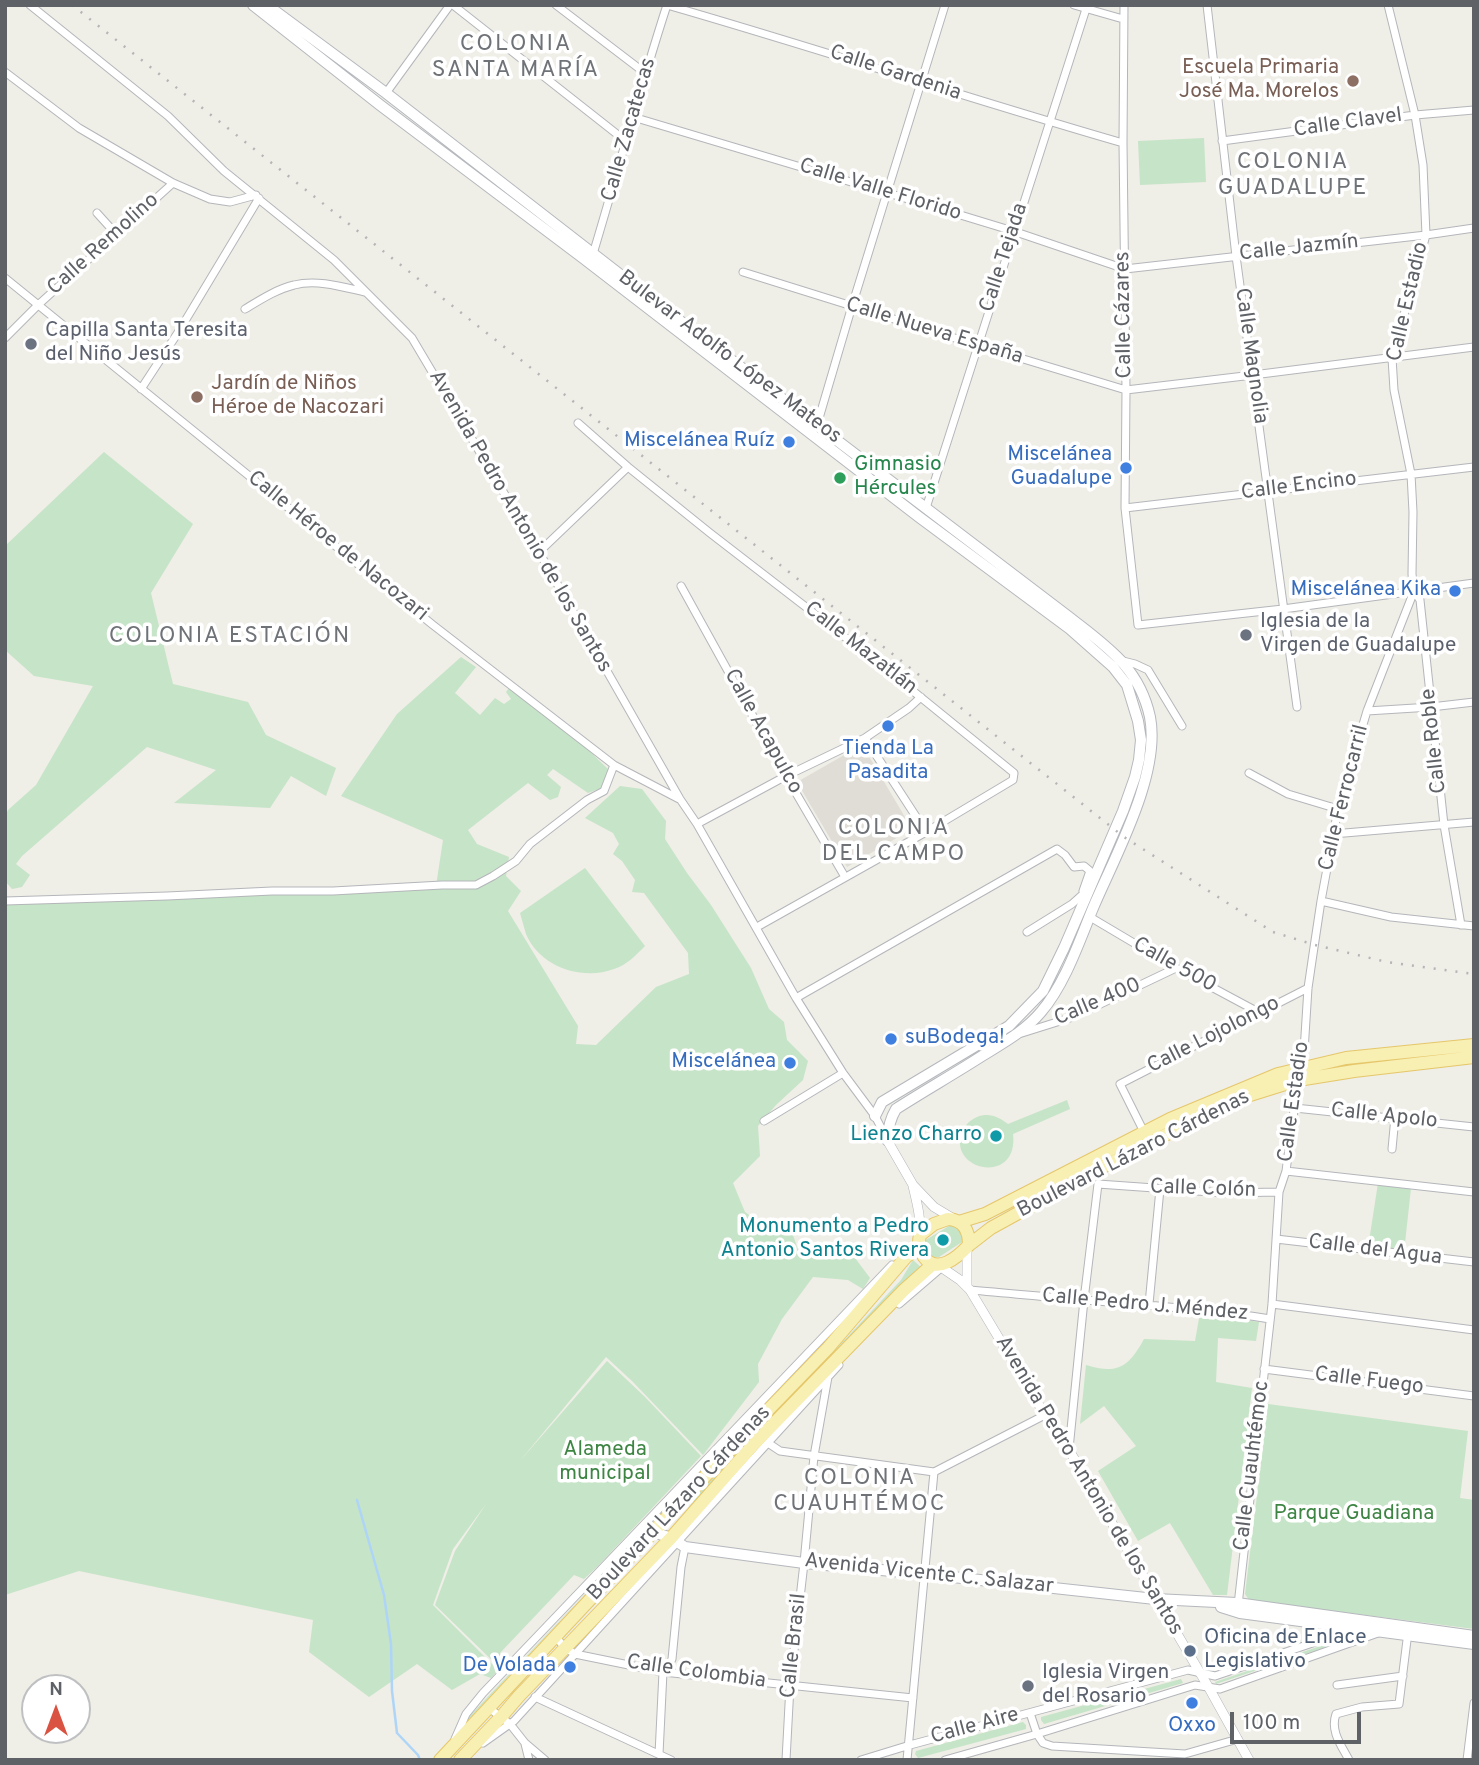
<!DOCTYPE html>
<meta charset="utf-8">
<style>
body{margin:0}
#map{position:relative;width:1479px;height:1765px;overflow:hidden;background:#efeee7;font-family:Overpass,sans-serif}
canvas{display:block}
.frame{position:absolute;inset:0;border:7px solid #5e6166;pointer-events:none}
.north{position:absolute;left:21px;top:1674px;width:70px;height:70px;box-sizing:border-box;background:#fff;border:2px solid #bfc0c2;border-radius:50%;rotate:0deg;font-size:19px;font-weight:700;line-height:28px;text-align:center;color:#5e6166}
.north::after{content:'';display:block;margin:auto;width:24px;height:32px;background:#da5342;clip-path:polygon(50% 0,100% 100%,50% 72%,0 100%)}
.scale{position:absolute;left:1230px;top:1712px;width:131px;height:32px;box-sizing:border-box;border:4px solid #5e6166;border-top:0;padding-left:9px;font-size:21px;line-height:24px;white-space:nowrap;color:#5e6166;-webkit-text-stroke:5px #fff;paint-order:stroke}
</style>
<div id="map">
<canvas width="1479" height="1765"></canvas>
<div class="frame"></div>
<div class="north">N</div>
<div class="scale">100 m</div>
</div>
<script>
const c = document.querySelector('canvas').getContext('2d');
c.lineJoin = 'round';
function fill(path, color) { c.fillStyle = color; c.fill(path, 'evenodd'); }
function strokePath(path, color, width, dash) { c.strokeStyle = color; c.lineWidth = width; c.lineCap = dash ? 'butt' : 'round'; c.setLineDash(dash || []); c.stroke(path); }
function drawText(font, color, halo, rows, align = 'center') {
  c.font = font + ' Overpass,sans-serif'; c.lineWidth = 7; c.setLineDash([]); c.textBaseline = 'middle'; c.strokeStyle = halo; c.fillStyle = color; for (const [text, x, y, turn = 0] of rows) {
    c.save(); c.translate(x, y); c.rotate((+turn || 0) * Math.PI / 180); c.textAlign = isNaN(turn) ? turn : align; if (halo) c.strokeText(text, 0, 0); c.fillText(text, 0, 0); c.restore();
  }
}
fill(new Path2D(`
 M846 754 870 758 912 829 847 867 797 782Z`), '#dfddd5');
fill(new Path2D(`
 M1204 138 1206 182 1140 185 1138 141Z
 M104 452 193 524 151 593 173 684 248 702 266 735 336 768 326 796 291 776 270 808 174 803 216 770 147 747 22 856 16 864 30 875 22 887 12 889 5 881V816L8 810 36 785 93 686 34 676 5 650V546Z
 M461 657 476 667 455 693 480 715 495 698 504 704 511 699 506 692 509 688 577 739 611 772 602 788 588 793 553 769 547 775 561 787 558 797 550 800 528 783 468 830 477 844 509 857 506 876 521 891 508 911 578 1026 576 1044 596 1045 656 987 689 974 688 953 644 893 632 892 635 880 622 861 613 854 619 844 613 833 585 818 620 786 642 789 666 821 665 839 687 873 711 905 751 968 769 1009 784 1022 787 1040 808 1061 803 1080 776 1105 758 1126 760 1156 733 1183 745 1212 759 1222 793 1235 800 1256 843 1242 870 1278 863 1289 848 1280 813 1277 782 1319 758 1364 759 1382 703 1455 632 1381 606 1357 519 1462 607 1361 645 1397 701 1456 598 1566 584 1579 574 1575 500 1653 502 1665 500 1668 435 1605 455 1551 486 1504 453 1549 433 1605 498 1670 491 1678 480 1674 452 1690 417 1664 369 1697 309 1652 313 1620 79 1571 5 1595V904L436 886 443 840 341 796 397 714Z
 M585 868 645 946C636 955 627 965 614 969 582 981 540 967 526 934 524 927 522 920 520 913Z
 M1067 1100 1070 1109 1013 1134C1019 1186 947 1171 962 1132 965 1125 970 1120 977 1117 989 1112 999 1117 1008 1124Z
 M1378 1183 1411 1188 1404 1252 1368 1248Z
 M949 1226H955L961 1230 963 1239 962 1242 939 1257H931L923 1244 924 1241Z
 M913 1260 923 1269 835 1353V1350L901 1280Z
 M1200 1313 1259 1322 1256 1341 1218 1338 1216 1382 1252 1388 1227 1595H1213L1170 1523 1138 1541 1098 1471 1136 1446 1104 1406 1080 1424 1086 1365C1117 1375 1129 1367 1144 1339L1195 1341Z
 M827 1356 830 1357 679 1520 701 1491Z
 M1268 1404 1468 1431 1460 1498 1474 1500V1629L1249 1600 1245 1594Z
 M600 1578 467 1721 466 1720Z
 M1335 1641 1341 1642 1216 1684 1215 1682Z
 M1181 1679 1183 1683 1044 1724 1041 1720V1717Z
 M1023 1722 1026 1725V1729L918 1758 915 1754 916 1751Z`), '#c6e4c7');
strokePath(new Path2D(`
 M357 1500 384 1595 391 1644 392 1691 397 1733 418 1755 420 1760`), '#aed5f8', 2.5);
const minor = new Path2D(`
 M30 5 168 116 224 171 334 260 412 338 539 552 680 799 697 824 796 998 843 1073 875 1116 887 1139
 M453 5 627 142
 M556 5 645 73
 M1074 5 1123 19
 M1124 5 1123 143 1126 390 1125 508 1138 625 1283 609 1474 583
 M1207 5 1236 256 1297 707
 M1388 5 1415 115 1423 165 1426 235 1392 358 1394 390 1411 474 1413 512 1412 574 1414 591 1420 600 1444 825 1461 925
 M5 72 79 128 173 183 210 199 230 202 256 195
 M386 93 450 5
 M633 117 888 193 1013 231 1125 269 1426 235 1474 228
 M1222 141 1415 115 1474 110
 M97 213 116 234
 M593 254C618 171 640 88 667 5 820 49 970 99 1123 143
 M743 272 977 345 1126 390 1253 375 1474 347
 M5 278 433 625 614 765 679 799
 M245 309C260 300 277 289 294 285 317 279 343 287 365 292
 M5 338 38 305 173 183
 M141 389 179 331 259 198
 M578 423 628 467 710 533 881 665 1014 773 1013 780 926 832 757 927
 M817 425 852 306 945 5
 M926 508 1086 9
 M1125 508 1474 467
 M539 552 628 467
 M681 586 786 776 845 877
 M1123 661 1135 664 1148 670 1182 726
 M1367 711 1431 707 1474 702
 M865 738 926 832
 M1249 773 1288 794 1338 809
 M697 824 786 776 865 738 909 708 921 697
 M1333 834 1474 822
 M5 901 167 896 272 891H333L442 885H476L493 876 516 861 530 844 587 800 604 791 614 765
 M1321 901 1391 917 1474 926
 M1090 917 1176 968 1260 1013
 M1027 932 1072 904 1082 895
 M796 998 1057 849 1065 855 1074 867 1084 866 1090 871 1083 891
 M1022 1033 1073 1017 1176 968
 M1295 1108 1474 1127
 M764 1121 843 1073
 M1144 1132 1120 1084 1308 988
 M1392 1149 1395 1117
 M1286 1171 1474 1192
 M1098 1184 1225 1193 1279 1192
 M1276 1239 1474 1262
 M970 1290C1008 1293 1045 1297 1083 1300 1146 1305 1208 1309 1270 1319
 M899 1304 942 1267
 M1149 1304 1160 1189
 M1272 1304 1474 1330
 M1264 1369 1474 1396
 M768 1443 780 1451 934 1472 1045 1415
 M1069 1449 1084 1300 1098 1184
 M1238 1605 1272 1304 1279 1192 1286 1171 1298 1080 1303 1067 1308 988 1313 954 1321 901 1338 809 1367 711 1414 591
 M555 1636 565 1648 575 1654 663 1672 913 1698
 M1337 1685 1403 1676
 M535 1697 671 1760
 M489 1708 510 1724 525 1743 545 1760
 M1030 1713 1037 1734 1043 1743 1052 1746 1185 1754 1238 1739
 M455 1739 466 1714 483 1693 892 1265
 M483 1743 514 1721 839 1365
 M525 1744 529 1760
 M659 1754 663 1672 668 1667 672 1659 681 1567 685 1547
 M786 1760 790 1686 804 1563 814 1456 828 1377
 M861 1760 910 1745 1188 1670 1215 1676 1351 1630
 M907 1760 934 1472
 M945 1760 1037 1734 1195 1685 1220 1689 1378 1633
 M1349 1760C1341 1745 1330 1731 1336 1714L1362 1707 1399 1704 1408 1632
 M1467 1760 1474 1703`);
const tertiary = new Path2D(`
 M887 1140 913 1185 934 1207 954 1219
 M913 1186C917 1203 921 1218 920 1235
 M967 1247V1286
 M938 1265 960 1280 970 1290 1045 1415 1069 1450 1209 1688 1249 1760`);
const secondary = new Path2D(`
 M253 5 380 105 583 258 919 517 1070 629 1113 667 1127 685 1138 721 1141 740 1139 760 1135 777 1123 811 1064 948 1043 991 1009 1026 882 1102 875 1116
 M267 5 386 93 667 311 1069 617C1107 647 1139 667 1150 717 1161 774 1115 856 1093 908 1079 942 1065 984 1041 1012 1025 1031 1003 1043 982 1056 954 1074 924 1091 896 1109 890 1119 888 1128 887 1140
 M654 1532 671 1538 685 1547 804 1563 925 1574 1155 1599 1237 1603 1474 1636
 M1221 1607 1240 1613 1474 1644`);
const primary = new Path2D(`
 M948 1219C964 1220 969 1231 969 1245 958 1257 937 1275 924 1257 919 1250 918 1243 920 1235L934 1224Z
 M959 1222 985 1214 1170 1119 1278 1074 1346 1058 1474 1045
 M969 1245 991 1228 1091 1173 1177 1129 1250 1095 1298 1080 1354 1071 1474 1057
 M440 1760 741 1438 828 1348 906 1257 919 1247
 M460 1760 501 1717 519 1696 671 1538 753 1445 904 1290 932 1265`);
strokePath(minor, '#b4b6ba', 9);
strokePath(tertiary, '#b4b6ba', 10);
strokePath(secondary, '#b5b8bd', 12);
strokePath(primary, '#e5c76a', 14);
strokePath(minor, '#fff', 7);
strokePath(tertiary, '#fff', 9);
strokePath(secondary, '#fff', 10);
strokePath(primary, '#f8efb3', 12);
strokePath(new Path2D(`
 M72 5 1124 837 1273 932 1315 945 1387 962 1474 974`), '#b5b5b6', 2.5, [2, 9]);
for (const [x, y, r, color] of [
 [1353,81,7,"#8d6e63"],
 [31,344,7,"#6b7280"],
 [197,397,7,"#8d6e63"],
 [789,442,7,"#3f7fe0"],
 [1126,468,7,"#3f7fe0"],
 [840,478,7,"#2e9e5b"],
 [1455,591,7,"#3f7fe0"],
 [1246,635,7,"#6b7280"],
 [888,726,7,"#3f7fe0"],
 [891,1039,7,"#3f7fe0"],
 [790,1063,7,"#3f7fe0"],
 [996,1136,7,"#0f9aa8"],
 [943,1240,7,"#0f9aa8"],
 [1190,1651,7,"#5c6f8a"],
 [570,1667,7,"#3f7fe0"],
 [1028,1686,7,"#6b7280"],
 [1192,1703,7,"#3f7fe0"]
]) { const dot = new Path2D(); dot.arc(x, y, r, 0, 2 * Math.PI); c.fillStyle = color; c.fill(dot); strokePath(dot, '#fff', 2.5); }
drawText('21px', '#785e54', '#fff', [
 ["Escuela Primaria",1339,69],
 ["José Ma. Morelos",1339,93],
 ["Jardín de Niños",211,385,"left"],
 ["Héroe de Nacozari",211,409,"left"]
], 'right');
drawText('21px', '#5e6166', '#fff', [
 ["Calle Gardenia",895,74,18],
 ["Calle Clavel",1348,124,-8],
 ["Calle Zacatecas",630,130,-74],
 ["Calle Valle Florido",880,191,17],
 ["Calle Remolino",104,245,-42],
 ["Calle Jazmín",1299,249,-6],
 ["Calle Tejada",1005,258,-72],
 ["Calle Estadio",1409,302,-77],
 ["Calle Cázares",1125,315,-91],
 ["Calle Nueva España",934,332,17],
 ["Calle Magnolia",1250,356,82],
 ["Bulevar Adolfo López Mateos",729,358,37],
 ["Calle Encino",1299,487,-7],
 ["Avenida Pedro Antonio de los Santos",519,522,60],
 ["Calle Héroe de Nacozari",337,547,39],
 ["Calle Mazatlán",860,649,38],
 ["Calle Acapulco",762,732,61],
 ["Calle Roble",1435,741,-96],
 ["Calle Ferrocarril",1345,798,-76],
 ["Calle 500",1174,966,29],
 ["Calle 400",1098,1003,-23],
 ["Calle Lojolongo",1214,1036,-27],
 ["Calle Estadio",1295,1102,-82],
 ["Calle Apolo",1384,1117,6],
 ["Boulevard Lázaro Cárdenas",1134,1155,-27],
 ["Calle Colón",1203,1190,2],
 ["Calle del Agua",1375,1251,7],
 ["Calle Pedro J. Méndez",1145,1306,5],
 ["Calle Fuego",1369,1382,7],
 ["Calle Cuauhtémoc",1253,1466,-83],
 ["Avenida Pedro Antonio de los Santos",1088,1486,59],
 ["Boulevard Lázaro Cárdenas",680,1504,-47],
 ["Avenida Vicente C. Salazar",929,1575,6],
 ["Calle Brasil",795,1646,-84],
 ["Calle Colombia",696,1673,8],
 ["Calle Aire",975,1727,-15]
]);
drawText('21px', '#5b616d', '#fff', [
 ["Capilla Santa Teresita",45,332],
 ["del Niño Jesús",45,356],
 ["Iglesia de la",1260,623],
 ["Virgen de Guadalupe",1260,647],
 ["Iglesia Virgen",1042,1674],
 ["del Rosario",1042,1698]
], 'left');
drawText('21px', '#366cbe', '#fff', [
 ["Miscelánea Ruíz",775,442],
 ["Miscelánea",1112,456],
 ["Guadalupe",1112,480],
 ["Miscelánea Kika",1441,591],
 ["Tienda La",888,750,"center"],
 ["Pasadita",888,774,"center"],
 ["suBodega!",905,1039,"left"],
 ["Miscelánea",776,1063],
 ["De Volada",556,1667],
 ["Oxxo",1192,1727,"center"]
], 'right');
drawText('21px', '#27864d', '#fff', [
 ["Gimnasio",854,466],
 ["Hércules",854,490]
], 'left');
drawText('21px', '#0d838f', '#fff', [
 ["Lienzo Charro",982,1136],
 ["Monumento a Pedro",929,1228],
 ["Antonio Santos Rivera",929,1252]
], 'right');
drawText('21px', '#3e8544', '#fff', [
 ["Alameda",605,1451],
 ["municipal",605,1475],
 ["Parque Guadiana",1354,1515]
]);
drawText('21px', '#4e5e75', '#fff', [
 ["Oficina de Enlace",1204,1639],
 ["Legislativo",1204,1663]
], 'left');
c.letterSpacing = '2px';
drawText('23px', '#6f7378', '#fff', [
 ["COLONIA",516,45],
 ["SANTA MARÍA",516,71],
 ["COLONIA",1293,163],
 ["GUADALUPE",1293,189],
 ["COLONIA ESTACIÓN",230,637],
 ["COLONIA",894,829],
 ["DEL CAMPO",894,855],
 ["COLONIA",860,1479],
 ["CUAUHTÉMOC",860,1505]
]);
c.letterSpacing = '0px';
</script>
